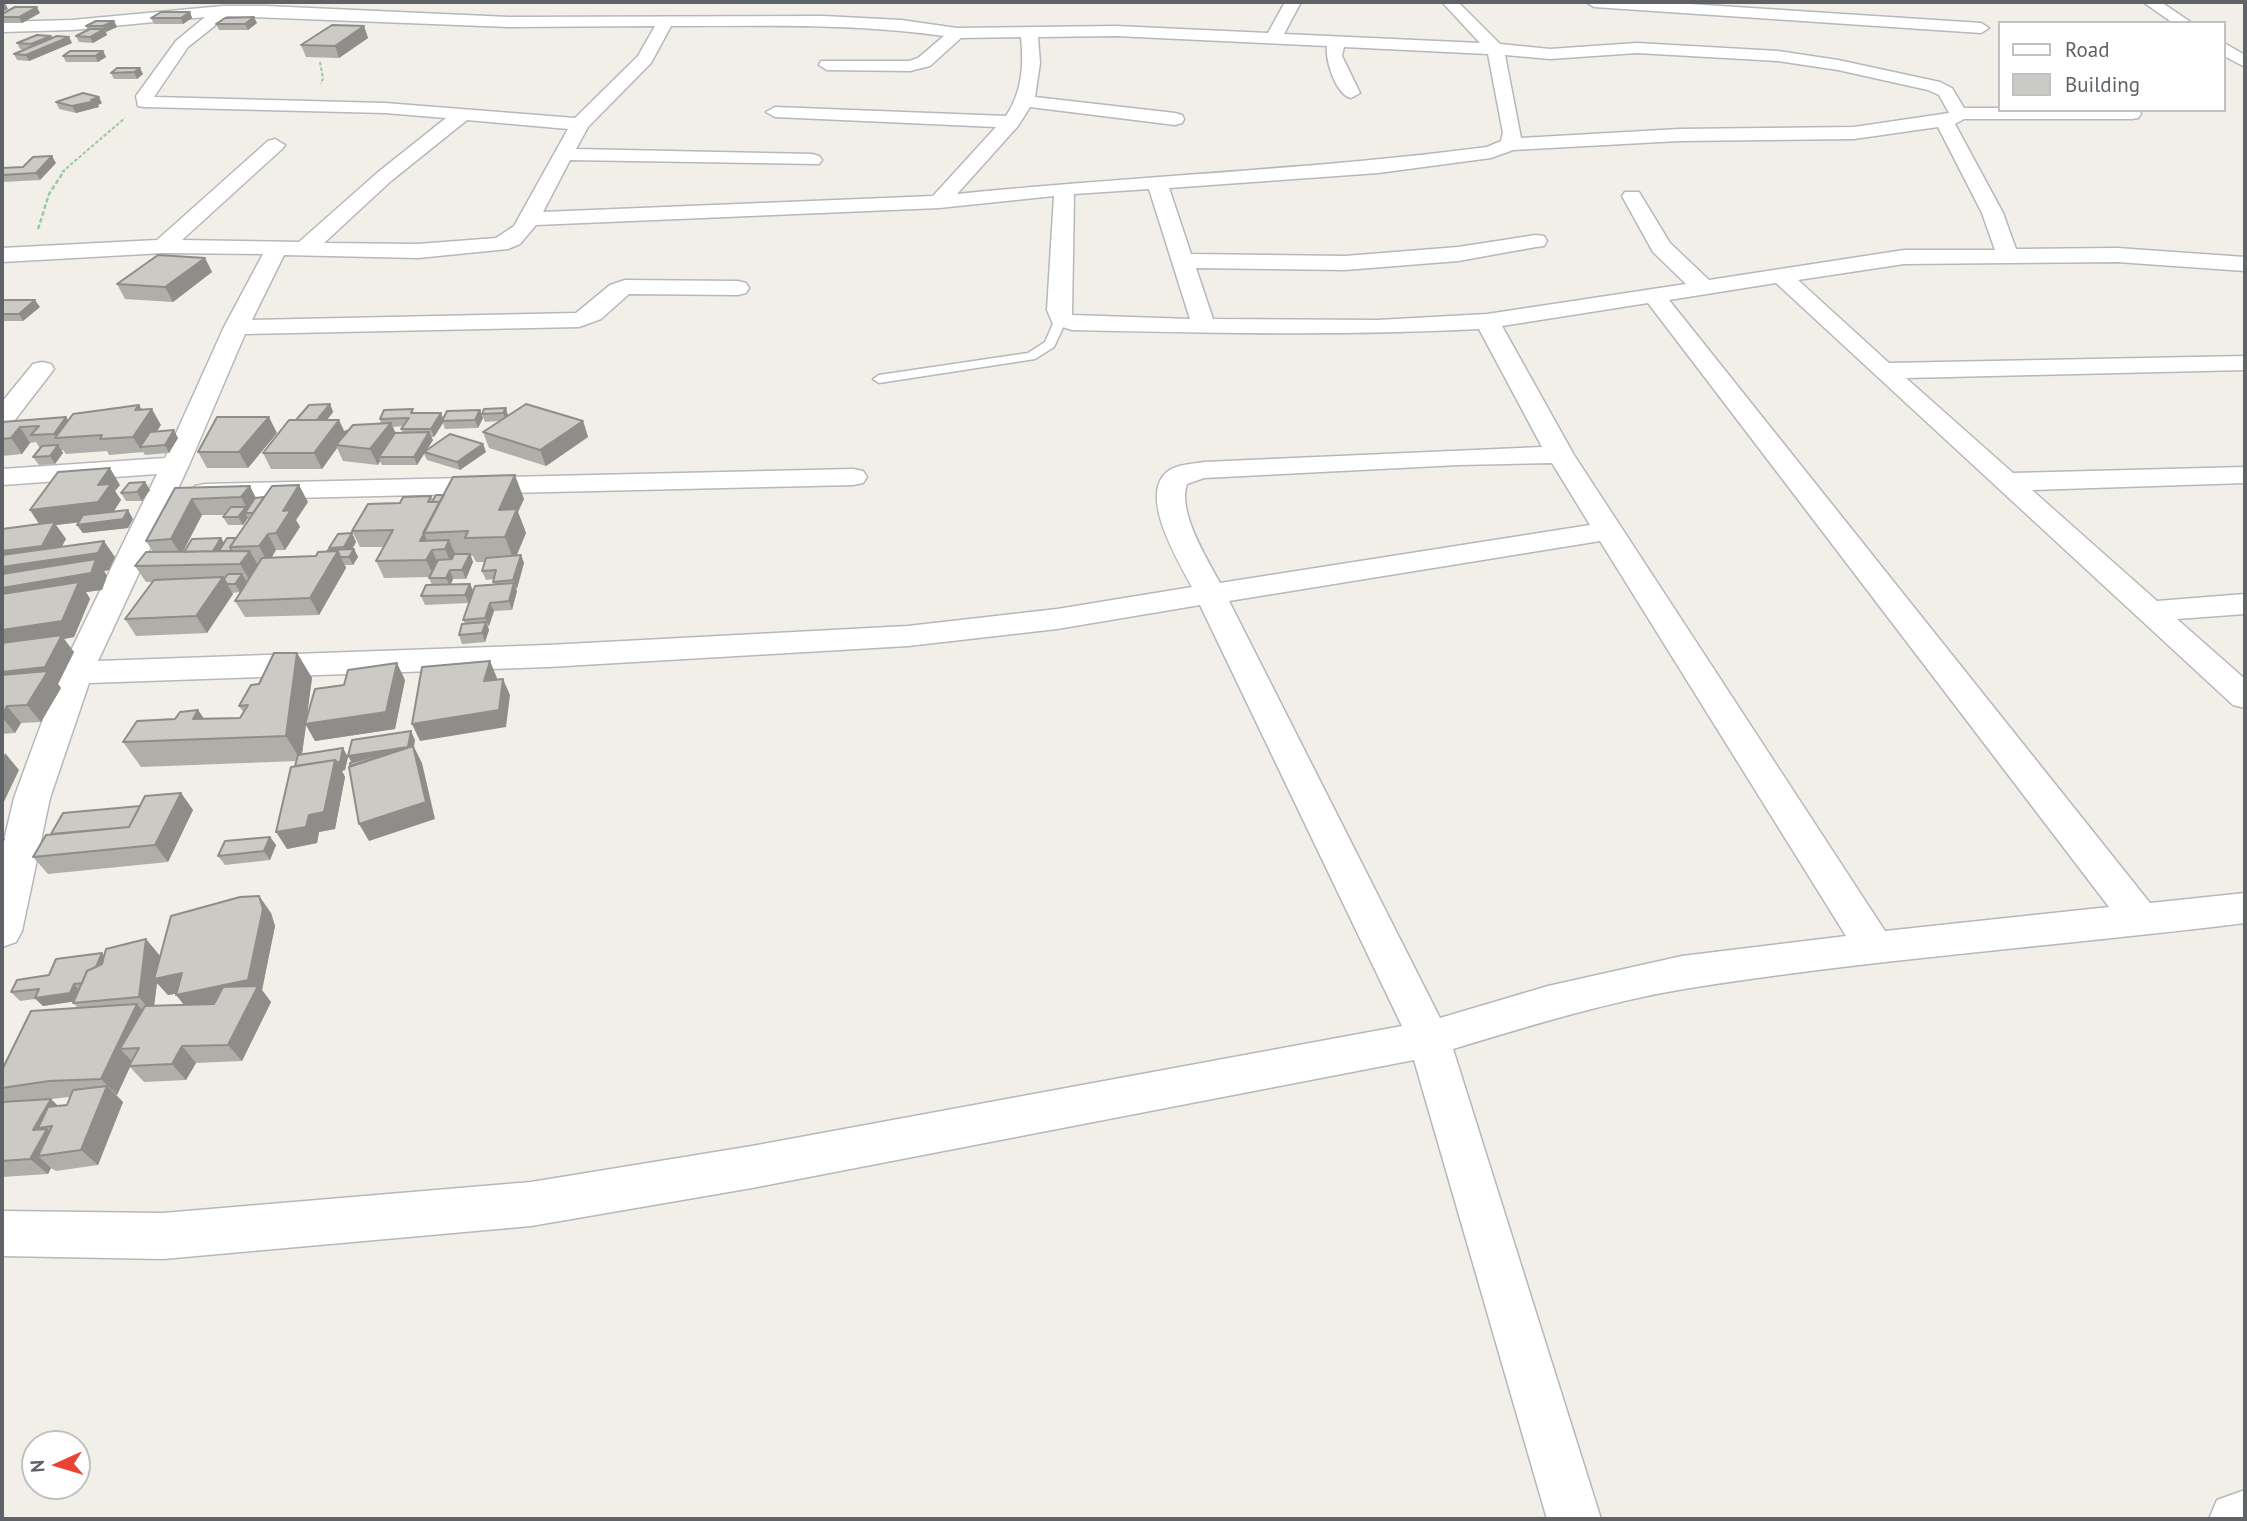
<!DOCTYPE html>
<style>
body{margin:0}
#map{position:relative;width:2247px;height:1521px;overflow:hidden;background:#f1efe8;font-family:"PT Sans",sans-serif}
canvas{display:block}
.frame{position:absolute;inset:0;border:4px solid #5f6368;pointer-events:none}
.legend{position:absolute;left:1998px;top:21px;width:228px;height:91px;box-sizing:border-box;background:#fff;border:2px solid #bfc1c3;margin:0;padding:9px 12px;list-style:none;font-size:21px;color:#5f6368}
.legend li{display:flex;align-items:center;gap:14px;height:35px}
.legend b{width:35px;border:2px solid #bfc1c3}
.north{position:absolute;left:21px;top:1430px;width:70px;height:70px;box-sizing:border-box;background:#fff;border:2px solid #bfc1c3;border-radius:50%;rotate:266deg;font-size:19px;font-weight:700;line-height:28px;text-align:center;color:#5f6368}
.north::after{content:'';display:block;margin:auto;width:24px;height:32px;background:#ea4335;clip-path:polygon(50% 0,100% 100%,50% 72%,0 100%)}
</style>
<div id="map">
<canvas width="2247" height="1521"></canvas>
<div class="frame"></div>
<ul class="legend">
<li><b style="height:9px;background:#fff"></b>Road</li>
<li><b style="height:19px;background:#cccac5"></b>Building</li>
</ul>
<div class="north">N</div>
</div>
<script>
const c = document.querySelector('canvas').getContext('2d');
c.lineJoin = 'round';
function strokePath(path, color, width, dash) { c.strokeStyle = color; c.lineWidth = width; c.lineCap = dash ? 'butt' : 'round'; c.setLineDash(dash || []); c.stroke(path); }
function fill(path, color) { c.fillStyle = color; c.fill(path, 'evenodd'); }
const service = new Path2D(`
 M1061 315 1067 319 1054 347 1035 359 879 383 873 379 879 375 1028 353 1045 342 1055 319Z`);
const minor = new Path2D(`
 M1285 2H1301L1284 34 1480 43 1442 2H1458L1500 44 1550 49 1637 43 1778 51 1838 60 1940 82 1952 88 1964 108H2000V110H2139L2141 114 2138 118 2132 119H1964L1955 124 2003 213 2016 249 2117 248 2245 257V271L2117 262 1904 264 1798 280 1889 363 2245 356V370L1906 378 2013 473 2245 467V483L2032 490 2157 601 2245 594V614L2177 619 2245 679V708L2233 705 1776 283 1669 300 2150 903 2245 893V923C2059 946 1870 959 1684 989 1606 1002 1529 1026 1453 1049L1601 1519H1547L1414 1060 752 1188 531 1226 163 1259 2 1256V1211L163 1213 531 1182 752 1146 1402 1026 1200 605 1057 629 908 646 548 667 89 683 50 798 22 931 16 942 2 947V849L14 798 60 673 157 474 2 485V469L165 458 224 327 263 254 163 253 2 262V248L157 240 268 141 275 139 285 145 282 149 182 240 299 242 377 173 446 118 385 113 144 107 138 106 136 96 176 41 205 17 72 30 2 32V22L72 20 223 6H266L509 17 823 16 901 20 957 28 1116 26 1268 33ZM227 16 509 27 655 26 638 56 575 118 385 103 154 97 188 47ZM671 26C763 26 854 23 944 36L918 58 909 61H821L819 65 827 70 910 71 930 66 961 38 1021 37C1024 66 1022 92 1006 116L775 107 766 112 775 117 996 127 933 196 543 212 570 160 819 164 822 160 819 156 812 154 576 149 588 127 651 63ZM1116 36 1327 46C1325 60 1336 95 1351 98L1360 93 1342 56 1344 47 1488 54 1503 133 1501 141 1487 147C1311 170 1134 176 957 194L1018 126 1030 107 1175 125 1182 123 1184 119 1182 115 1175 113 1035 97 1040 63 1038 37ZM1637 53 1778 61 1838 70 1928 90 1939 95 1949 113 1854 127 1679 129 1521 138 1505 55 1550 59ZM467 120 568 129 514 226 496 238 418 244 324 243 391 181ZM1938 127 1982 213 1995 250H1904L1709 280 1670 243 1639 192H1625L1622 196 1653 252 1686 284 1487 314 1378 320 1213 319 1196 268 1345 270 1458 261 1536 247 1544 246 1547 241 1544 236 1536 235 1458 247 1345 256 1191 254 1169 188 1378 173 1491 158 1513 150 1679 141 1854 139ZM1149 189 1190 319 1072 315 1074 194ZM1054 196 1047 310 1053 324 1072 330C1208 333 1343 336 1479 329L1542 447 1204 462C1193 464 1177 464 1167 472 1138 496 1179 562 1192 587L1057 609 908 626 548 645 98 661 189 465 245 334 579 327 601 319 629 294 738 295 746 293 749 288 746 283 738 281 625 280 610 285 576 313 252 320 284 255 418 258 508 249 520 244 536 225 939 208ZM1648 303 2109 907 1885 931 1574 455 1502 326ZM1552 463 1590 525 1220 583C1207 559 1177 511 1187 484L1204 478 1458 465ZM1600 541 1846 936 1682 956 1548 986 1440 1018 1229 601Z
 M1586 2H1659L1981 23 1989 28 1981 33 1594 7Z
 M2143 2H2161L2192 23H2173Z
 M2224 43 2245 55V67L2224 56Z
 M42 362 51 364 54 369 11 425 2 427V402L33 364Z
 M853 469 863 471 867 477 863 483 853 485 205 500 195 498 191 492 195 486 205 484Z
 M2245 1490V1519H2209L2217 1500Z`);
strokePath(service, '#b5b8bc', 3);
strokePath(minor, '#b5b8bc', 3);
strokePath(new Path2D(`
 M320 62 323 78 321 84
 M62 172 125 118`), '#9cc7a9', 2, [3.5, 2]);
strokePath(new Path2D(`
 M38 229 49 194 64 171`), '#9cc7a9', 2.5, [4.5, 2.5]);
fill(service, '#fff');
fill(minor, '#fff');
fill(new Path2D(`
 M190 12 192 18 183 24H154L151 18Z
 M40 13 22 23H2V14Z
 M114 21 117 27 106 32 107 35 93 43 79 42 76 36 88 30 86 26Z
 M257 23 248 30H219L216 24Z
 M364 26 368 38 339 58 306 57 301 45Z
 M51 36 52 38 69 37 72 43 29 61 17 60 14 54 24 49H20L17 43Z
 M103 51 106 57 98 62H66L63 56Z
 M117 68 143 74 137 79H114L111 73Z
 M56 102 102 103 98 105 99 107 76 113 59 109Z
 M56 163 40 180 2 182V168L23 167Z
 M205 258 212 272 173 302 125 299 117 284Z
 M2 300 40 307 23 321H2Z
 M330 404 333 412 327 420 345 432 381 423 380 419 415 413H441L443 418 480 410 483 418 478 428 445 429 443 423 434 437H431L433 440 427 450 483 444 486 452 460 470 427 460 424 454 417 465H382L380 461 378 465 343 461 337 448 322 469H271L263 453 296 420ZM403 426 401 429 403 433H396L393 427Z
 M139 405 141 410 161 425 156 432 178 438 169 453 145 455 143 452 109 455 107 451 66 454 63 450H62L63 453 55 464 39 465 33 457 40 449 36 442 30 443 22 454 2 456V422L66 417 69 421Z
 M506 408 508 416 583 421 588 437 546 466 489 448 483 432 500 421 485 422 482 414Z
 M277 433 248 468H207L198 452Z
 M145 482 150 490 142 501H126L121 493Z
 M120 485 115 491 121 500 113 512 133 519 128 528 83 533 77 525 79 522 56 525 66 539 61 547 115 557 109 570 104 571 107 576 102 590 86 592 90 599 74 637 64 639 74 652 58 684 61 688 41 722 21 723 15 733 2 734V529L40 524Z
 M175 488 256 497 308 502 296 520 300 527 285 550H276L272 557 316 556 330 550 329 548 352 533 356 542 352 549H354L358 557 353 565H345L346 568 319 615 245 617 235 601 240 592 232 593 233 594 207 633 136 636 125 619 152 582H146L135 566 153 552 146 541ZM202 515H225L223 517 228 525H243L248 518 249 520 236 538 224 543 221 538 183 552Z
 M431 496 433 500 524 499 518 512 526 533 517 555 524 563 516 589 517 591 512 610 494 611 489 626H488L489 630 485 642 462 644 459 635 465 623 463 620 469 603 425 605 421 596 432 585 429 578 430 577 384 578 376 561 384 547H360L352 531 400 503ZM471 556H473L476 562H485L482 571 486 580 494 579 493 582 494 585 473 590 451 584 453 579H466L473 562Z
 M297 653 312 678 306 719 405 680 395 729 315 741 306 725 302 754 348 757 345 770 342 771 345 777 335 829 319 832 317 843 287 849 295 766 297 761 141 767 123 742 198 710 204 719 240 718 244 713 239 706 259 684Z
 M181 793 193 810 168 862 48 874 33 857 140 806Z
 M270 837 276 845 270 860 225 865 218 856Z
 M259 896 271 913 275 926 262 990 271 1002 242 1061 196 1063 186 1080 144 1082 130 1067 117 1095H116L123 1102 98 1165 56 1171 51 1168 48 1174 2 1177V1102H6L2 1098V1070L78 1008 73 1003 74 1001 43 1006 35 999 20 1001 11 992 102 953 104 956 146 939 160 956ZM157 983 168 995 176 994 184 1005 154 1006ZM70 1097 67 1105 58 1106 51 1099Z`), '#afaea9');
fill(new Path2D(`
 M5 3 8 9 2 12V5Z
 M37 7 40 13 22 23 19 17Z
 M190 12 192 18 183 24 181 18Z
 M254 17 257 23 248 30 245 24Z
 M114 21 117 27 106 32 103 26Z
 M364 26 368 38 339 58 335 46Z
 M104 29 107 35 93 43 90 37Z
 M51 36 54 42 34 50 31 44Z
 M69 37 72 43 29 61 26 55Z
 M103 51 106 57 98 62 95 56Z
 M140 68 143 74 137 79 134 72Z
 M99 97 102 103 98 105 99 107 76 113 72 106Z
 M52 156 56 163 40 180 36 173Z
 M205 258 212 272 173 302 165 287Z
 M35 300 40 307 23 321 19 314Z
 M330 404 333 412 317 433 313 425Z
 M139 405 146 418 152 409 161 425 147 446 140 447 143 453 133 437 135 410Z
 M506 408 508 416 506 421 503 413Z
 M480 410 483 418 478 428 475 420Z
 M441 413 444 421H442L443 423 434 437 431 429Z
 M66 417 76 433 57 438 54 434Z
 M269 417 277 433 248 468 239 452Z
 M339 420 346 435 337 441 339 445H336L337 448 322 469 314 453Z
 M583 421 588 437 546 466 540 450Z
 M391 423 398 439 379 457 380 461 378 465 370 449Z
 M20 427 30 443 22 454 11 438Z
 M174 430 178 438 169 453 165 445Z
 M429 432 433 440 425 452H424V454L417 465 414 457Z
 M483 444 486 452 460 470 457 462Z
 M58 445 63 453 55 464 50 456Z
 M110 468 120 485 115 491 121 500 109 519 56 525 66 539 55 559 104 541 115 557 109 570 104 571 107 576 102 590 86 592 90 599 74 637 64 639 74 652 58 684 61 688 41 722 27 705 2 691V551L41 527 30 510 98 485Z
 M515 475 524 499 518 512 526 533 514 561 505 537 499 510Z
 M145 482 150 490 142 501 137 492Z
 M299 485 308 502 296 520 300 527 285 550 276 533 283 511Z
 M250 486 258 502 250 514 241 497Z
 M192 499 202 515 181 555 171 539Z
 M246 507 249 513H245L248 518 243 525 238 517Z
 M128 510 133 519 128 528 83 533 77 525Z
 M352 533 356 542 349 555 344 547Z
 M424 533 431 550 420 541Z
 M268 534 276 550 268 563 259 546Z
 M221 538 226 546 219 557 211 553Z
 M449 540 456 556 452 566 445 549Z
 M354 549 358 557 353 565 349 557Z
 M432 550 439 566 434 576 426 560Z
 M250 551 259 567 250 581 240 564Z
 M338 551 346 568 319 615 310 598Z
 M470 554 473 562 466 579 462 570Z
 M521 555 524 563 517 589 513 580Z
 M450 570 453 579 450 586 446 578Z
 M242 574 247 582 240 592 235 584Z
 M223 577 233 594 207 633 196 616Z
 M514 583 517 591 512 610 509 601Z
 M470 584 474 592 469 603 465 595Z
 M490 603 494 611 489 626 485 618Z
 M486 622 489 630 485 642 482 633Z
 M297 653 312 678 306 724 397 663 405 680 395 729 315 741 306 725 301 761 286 736Z
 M490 661 497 678 492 698 484 681Z
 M503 679 510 695 506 727 420 741 412 724Z
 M7 706 21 723 15 733 2 717V715Z
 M198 710 215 735 193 719Z
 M411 731 415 740 414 747 422 763 435 819 369 841 359 824 353 765 348 756Z
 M343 748 348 757 345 770 342 771 345 777 335 829 319 832 317 843 287 849 276 832 309 815Z
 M5 753 19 770 2 806V761Z
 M181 793 193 810 168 862 155 845Z
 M2 835 5 839 2 846Z
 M270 837 276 845 270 860 264 851Z
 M259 896 271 913 275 926 262 990 271 1002 242 1061 228 1045 190 1012 176 995Z
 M146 939 160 956 182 973 195 990 168 995 157 983 153 1014 139 997Z
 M102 953 109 962 90 982Z
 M74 984 81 992 78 1001 43 1006 35 998Z
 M137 1004 151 1020 120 1049 132 1061 129 1066 130 1067 117 1095 101 1079Z
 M182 1046 196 1063 186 1080 172 1064Z
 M107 1086 123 1102 98 1165 81 1150Z
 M51 1099 67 1115 52 1126 38 1128 44 1134 47 1129 64 1144 38 1156 51 1168 48 1174 30 1159 33 1130Z`), '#8f8d8a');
const building = new Path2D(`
 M15 7H37L19 17H2V14Z
 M161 12H190L181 18H151Z
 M254 17 245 24H216L225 18Z
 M96 21H114L103 26H86Z
 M332 25 364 26 335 46 301 45Z
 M90 29H104L90 37 76 36Z
 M37 35 51 36 31 44 17 43Z
 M57 36 69 37 26 55 14 54Z
 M70 51H103L95 56H63Z
 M117 68H140L134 72 111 73Z
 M83 93 99 97 91 100 96 101 72 106 56 102Z
 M52 156 36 173 2 175V168L23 167 33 157Z
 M158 255 205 258 165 287 117 284Z
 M2 300H35L19 314H2Z
 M330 404 317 420H296L309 405Z
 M526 404 583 421 540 450 483 432Z
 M139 405 135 410 152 409 133 437 100 439 102 435 55 438 73 414Z
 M506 408 503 413 482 414 484 409Z
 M413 409 411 413H441L431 429H401L409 418 380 419 384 410Z
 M480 410 475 420 442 421 447 411Z
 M66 417 54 434 31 435 39 426 20 427 11 438 2 439V422Z
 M217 417H269L239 452H198Z
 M289 420H339L314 453H263Z
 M391 423 370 449 336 445 353 425Z
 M174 430 165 445 140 447 150 432Z
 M346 431H348L339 441H337Z
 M429 432 414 457H379L395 433Z
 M450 434 483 444 457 462 424 452Z
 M58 445 50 456 33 457 42 446Z
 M110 468 98 485 111 484 98 502 30 510 58 472Z
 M515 475 499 510 517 509 505 537 465 538 468 531 423 533 453 477Z
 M145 482 137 492 121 493 129 483Z
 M299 485 283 511 291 510 276 533 268 534 259 546 230 547 272 486Z
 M250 486 241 497 192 499 171 539 146 541 175 488Z
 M436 495H444L440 502H434L433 500Z
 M431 496 428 502H440L420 541 449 540 445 549 432 550 426 560 376 561 393 530 352 531 368 504 400 503 403 497Z
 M264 497 253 513H245L255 498Z
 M231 507H246L238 517H223Z
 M128 510 123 519 77 525 83 515Z
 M55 522 42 546 2 551V529Z
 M352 533 344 547 329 548 338 534Z
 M221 538 213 551 184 552 192 539Z
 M227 538H236L230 547 232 551H219Z
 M104 541 98 553 2 567V555Z
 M354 549 349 557H340L338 551H327L328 550Z
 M250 551 240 564 135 566 146 552Z
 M338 551 310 598 235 601 262 558 316 556 318 552Z
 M454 554H470L462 570H450L446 578H429L438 560 452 559Z
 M521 555 513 580 493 582 496 570 482 571 486 558Z
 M96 559 91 573 2 588V574Z
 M228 574H242L235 584H227L224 579Z
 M223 577 196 616 125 619 154 580Z
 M79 582 62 621 2 630V594Z
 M514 583 509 601 490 603 485 618 463 620 475 586Z
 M470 584 465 595 421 596 426 585Z
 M486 622 482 633 459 635 462 624Z
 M62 635 45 667 2 672V643Z
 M274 653H297L286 736 123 742 137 721 175 719 180 712 198 710 193 719 240 718 248 705 239 706 251 685 259 684Z
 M490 661 484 681 503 679 499 710 412 724 422 667Z
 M397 663 386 712 305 724 315 689 344 685 348 670Z
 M48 671 27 705 7 706 2 715V675Z
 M411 731 408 747 348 756 352 740Z
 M413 746 426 802 359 824 349 767Z
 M343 748 340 762H337L335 760 295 766 298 755Z
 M381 754V756L350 766V763Z
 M335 760 324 812 309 815 306 827 276 832 291 767Z
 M181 793 155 845 33 857 46 835 129 827 145 796Z
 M140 806 129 827 51 834 63 813Z
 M270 837 264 851 218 856 225 841Z
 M259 896 263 909 248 980 176 995 182 973 154 979 171 916 240 897Z
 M146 939 139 997 73 1003 87 971 102 964 106 949Z
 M102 953 96 967 87 971 82 983 74 984 70 993 35 998 39 989 11 992 17 980 49 975 56 959Z
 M258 986 228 1045 182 1046 172 1064 129 1066 139 1048 120 1049 145 1006 214 1004 223 987Z
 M137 1004 101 1079 49 1081 2 1088V1070L31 1011Z
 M107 1086 81 1150 38 1156 52 1126 38 1128 48 1107 67 1105 73 1090Z
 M51 1099 33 1130 47 1129 30 1159 2 1161V1102Z`);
fill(building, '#cccac5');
strokePath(building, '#8f8d8a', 2);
</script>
